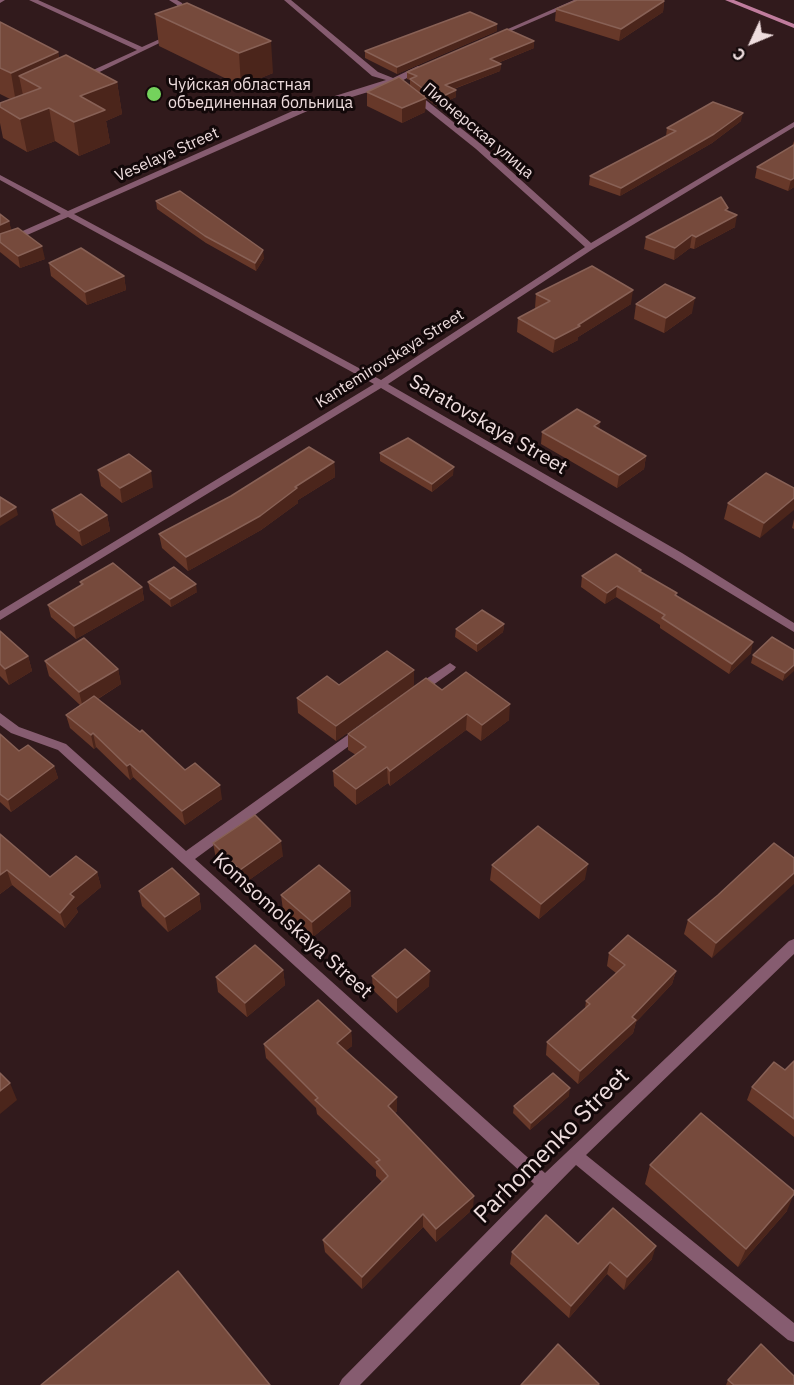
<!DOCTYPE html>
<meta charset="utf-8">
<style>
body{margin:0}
#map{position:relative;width:794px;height:1385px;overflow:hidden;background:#311a1c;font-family:"IBM Plex Sans",sans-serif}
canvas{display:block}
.north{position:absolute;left:722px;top:12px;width:60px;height:60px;-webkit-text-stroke:4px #120809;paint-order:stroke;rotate:226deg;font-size:16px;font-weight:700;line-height:24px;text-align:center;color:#eeddde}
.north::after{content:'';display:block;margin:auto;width:21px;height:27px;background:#eeddde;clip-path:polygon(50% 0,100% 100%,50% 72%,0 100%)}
</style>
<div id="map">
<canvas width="794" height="1385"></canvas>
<div class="north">С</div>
</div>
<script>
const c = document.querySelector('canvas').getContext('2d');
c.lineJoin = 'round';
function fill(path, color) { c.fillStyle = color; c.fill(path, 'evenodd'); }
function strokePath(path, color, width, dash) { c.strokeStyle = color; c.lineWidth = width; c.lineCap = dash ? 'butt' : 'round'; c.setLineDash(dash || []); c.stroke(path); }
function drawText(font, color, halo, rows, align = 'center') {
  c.font = font + ' "IBM Plex Sans",sans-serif'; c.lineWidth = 6; c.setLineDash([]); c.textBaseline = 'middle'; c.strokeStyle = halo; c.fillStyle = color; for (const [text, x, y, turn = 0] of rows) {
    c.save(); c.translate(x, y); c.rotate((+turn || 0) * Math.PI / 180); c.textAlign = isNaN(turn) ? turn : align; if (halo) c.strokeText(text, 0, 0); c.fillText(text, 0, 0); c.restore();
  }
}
fill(new Path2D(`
 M0 0H5L0 3Z
 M29 0H38L142 47 171 34 176 35 83 80H80V76L137 50Z
 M169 0H177L182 3 186 20H182L177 5Z`), '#865c70');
fill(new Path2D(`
 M284 0H291L378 72 393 78 418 66 425 68 398 83 312 109 74 214 381 380 585 247 476 149 411 97V93H417L482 145 591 243 794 122V127L593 249 388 384 682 553 794 623V632L674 559 381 388 0 620V611L374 384 68 217 0 247V241L61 214 0 180V175L68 211 306 105 386 80 372 76Z
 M574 0H583L497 37 492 36Z
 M450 663 456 667 454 670 422 693H414L412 690 414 687Z
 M0 713 19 727 66 744 186 851 356 729H364L366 732 364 735 195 859 545 1173 789 941 794 939V954L586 1155 794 1323V1342L788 1340 576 1165 360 1385H339L342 1379 534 1184 58 750 11 733 0 725Z`), '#865c70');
fill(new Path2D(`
 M725 0H734L794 24V28Z`), '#c07c9d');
fill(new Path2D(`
 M664 1 663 12 619 41 555 21 556 9Z
 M187 3 273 73 241 86 159 46 155 14Z
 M0 22 58 52 59 58 117 82 122 114 106 121 110 143 79 156 55 141 27 152 3 138 0 123V103L10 99 0 94Z
 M497 31 397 74 365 58V51Z
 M534 41V48L498 63 501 64 500 71 454 89 456 90V97L436 106 426 98 425 112 402 123 367 106V92L410 86V80L407 79V72Z
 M741 121 712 143 620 196 589 185 590 176 666 136 667 128Z
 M794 141V187L788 191 755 178 757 167 792 146Z
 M156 201 264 258 256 271 206 243 157 209Z
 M728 208 727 211 735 227 694 249 690 248 674 260 644 249 646 237Z
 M0 214 9 221 11 230 45 259 20 268 0 252Z
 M49 263 124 276 126 290 87 305 51 276Z
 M536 294 631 304 578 337V340L553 353 517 332 518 318 536 308H535Z
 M636 304 692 313 664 333 634 319Z
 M599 429 646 456 644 469 617 488 541 444 542 432Z
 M380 453 453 475 432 492 380 461Z
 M334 462 335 477 298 500V503L261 530 188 571 162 548 159 534Z
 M98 470 153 487 122 503 101 486Z
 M794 488 760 538 724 519 728 503Z
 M52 510 107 515 110 531 82 546 56 525Z
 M794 519V529L792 528Z
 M641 570V572L676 596 751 653 729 674 660 628V625L616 597 605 604 581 587 582 576Z
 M80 582 142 587 144 600 76 639 51 617 48 605 81 586Z
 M148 582 197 592 171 607 150 590Z
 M504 624 503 632 477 652 455 637 456 629Z
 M0 631 28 656 32 671 9 685 0 676Z
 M794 650 783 681 751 663 753 655Z
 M45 661 118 669 121 684 98 699 185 770 222 799 185 825 133 777 130 780 96 747 94 749 70 728 66 715 80 705 49 676Z
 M414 670V686L336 741 298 713 297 698 339 685Z
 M442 690 509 720 481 741 466 730 390 786 388 783 356 805 334 786 333 771 356 755 348 750V734Z
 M0 734 19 751 54 766 58 778 11 812 0 802Z
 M0 834 50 877 97 872 101 887 76 908 78 912 65 928 12 885 0 894Z
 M213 843 283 856 242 885 216 859Z
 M774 843 712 958 684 934 688 920 718 895Z
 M492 865 585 879 539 919 490 880Z
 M139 891 199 894 201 909 168 932 142 906Z
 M350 891 351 906 313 937 283 910 281 895Z
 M609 953 676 971 672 984 636 1022 633 1033 578 1084 546 1055 547 1042 585 1009 586 1001 616 973 607 966Z
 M283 970 285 985 247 1017 218 992 216 977Z
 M372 976 429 986 397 1013 373 990Z
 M351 1031 352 1046 345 1051 397 1111 395 1113 473 1209 436 1242 423 1227 362 1289 325 1252 323 1240 382 1182 376 1176V1170L317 1114 316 1108 266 1058 264 1044Z
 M794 1061V1137L747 1100 752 1087 785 1070Z
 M569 1096 530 1130 513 1113 514 1106Z
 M650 1165 787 1211 738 1267 645 1184Z
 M578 1244 652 1259 624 1290 607 1274 569 1318 510 1264 512 1252Z
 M728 1380 794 1385H726Z`), '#673829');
fill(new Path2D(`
 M664 1 663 12 619 41 621 29Z
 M497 24V31L397 74V67Z
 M271 41 273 73 241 86 239 53Z
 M534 41V48L490 66V59Z
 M58 52 63 82 41 88 19 76 24 100 16 103 11 73Z
 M501 64 500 71 445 92V85Z
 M117 82 122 114 106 121 110 143 79 156 74 122 80 96Z
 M456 90V97L436 106 437 99Z
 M426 98 425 112 402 123V108Z
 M49 108 55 141 27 152 20 119Z
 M743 113 741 121 712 143 620 196 621 188Z
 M794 178V187L788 191 791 180Z
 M737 215 735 227 694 249 696 237Z
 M9 221 12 233 0 239V225Z
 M692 235 690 248 674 260 675 248Z
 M42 246 45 259 20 268 18 256Z
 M263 250 264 258 256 271 255 263Z
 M124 276 126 290 87 305 85 292Z
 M633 290 631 304 578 337V340L553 353 555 339Z
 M695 298 692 313 664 333 666 318Z
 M600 422 599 434 594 426Z
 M646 456 644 469 617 488 619 475Z
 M334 462 335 477 298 500V503L261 530 188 571 186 557Z
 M454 467 453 475 432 492V484Z
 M151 471 153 487 122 503 120 488Z
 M794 498V510L760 538 764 523Z
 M16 507 18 515 0 526V517Z
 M107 515 110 531 82 546 79 531Z
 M196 584 197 592 171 607 170 599Z
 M617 586 616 597 605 604 607 593Z
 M142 587 144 600 76 639 74 626Z
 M504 624 503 632 477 652V644Z
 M753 642 751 653 729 674 732 664Z
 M28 656 32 671 9 685 5 669Z
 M794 665V671L783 681 785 673Z
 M118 669 121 684 83 708 79 692Z
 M414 670V686L336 741V726Z
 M510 704 509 720 481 741 482 725Z
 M467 714 466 730 390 786V771Z
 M93 733 96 747 94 749 91 735Z
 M130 764 133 777 130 780 127 766Z
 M54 766 58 778 11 812 8 800Z
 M387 767 388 783 356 805V789Z
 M220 785 222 799 185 825 182 811Z
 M281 841 283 856 242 885 240 870Z
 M588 864 585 879 539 919 541 904Z
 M7 870 12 885 0 894V875Z
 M97 872 101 887 76 908 78 912 65 928 60 913 70 894Z
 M794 873V884L712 958 716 943Z
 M350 891 351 906 313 937 312 922Z
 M199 894 201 909 168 932 165 917Z
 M283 970 285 985 247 1017 245 1003Z
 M430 971 429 986 397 1013V998Z
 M676 971 672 984 636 1022 633 1033 578 1084 580 1071Z
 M351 1031 352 1046 338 1057 337 1043Z
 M10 1083 17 1100 0 1114V1091Z
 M570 1088 569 1096 530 1130 531 1123Z
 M397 1097V1111L388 1119V1106Z
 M794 1194 787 1211 738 1267 746 1249Z
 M474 1196 473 1209 436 1242V1229Z
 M423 1214V1227L362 1289V1277Z
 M656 1246 652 1259 624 1290 627 1277Z
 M610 1262 607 1274 569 1318 571 1306Z`), '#4b251b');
const building = new Path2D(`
 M577 0H663L664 1 621 29 556 9Z
 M187 3 271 41 239 53 155 14Z
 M470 12 497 24 397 67 365 51Z
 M0 22 58 52 11 73 0 68Z
 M507 29 534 41 490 59 501 64 445 85 456 90 437 99 410 79 417 76 407 72Z
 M66 55 117 82 80 96 105 110 74 122 49 108 20 119 0 107V103L41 88 19 76Z
 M399 77 426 98 402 108 367 92Z
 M713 102 743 113 714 134 621 188 590 176 676 131 667 128Z
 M794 145V178L791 180 757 167Z
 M180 191 263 250 255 263 205 236 156 201Z
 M721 197 728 208 725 210 737 215 696 237 692 235 675 248 646 237Z
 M0 214 9 221 0 225Z
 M18 228 42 246 18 256 0 242V234Z
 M81 248 124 276 85 292 49 263Z
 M592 266 633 290 578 325 580 326 555 339 518 318 550 301 536 294Z
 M665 284 695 298 666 318 636 304Z
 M577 409 600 422 594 426 646 456 619 475 542 432Z
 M408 438 454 467 432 484 380 453Z
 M309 447 334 462 295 487 297 488 260 516 186 557 159 534 231 496Z
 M129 454 151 471 120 488 98 470Z
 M766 473 794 488V498L764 523 728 503Z
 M81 494 107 515 79 531 52 510Z
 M0 497 16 507 0 517Z
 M616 554 641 570 639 571 677 593 675 595 753 642 732 664 662 618 665 615 617 586 607 593 582 576Z
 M113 563 142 587 74 626 48 605 83 584 80 582Z
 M174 567 196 584 170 599 148 582Z
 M482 610 504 624 477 644 456 629Z
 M0 631 28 656 5 669 0 664Z
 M772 637 794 650V665L785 673 753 655Z
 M84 638 118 669 79 692 45 661Z
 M387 651 414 670 336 726 297 698 327 676 339 685Z
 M466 672 510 704 482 725 467 714 390 771 387 767 356 789 333 771 366 747 348 734 426 678 442 690Z
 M94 696 140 732 142 730 185 770 195 763 220 785 182 811 130 764 127 766 93 733 91 735 66 715Z
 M0 734 19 751 28 745 54 766 8 800 0 794Z
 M255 815 281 841 240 870 213 843Z
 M538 826 588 864 541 904 492 865Z
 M0 834 50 877 76 856 97 872 70 894 74 897 60 913 7 870 0 875Z
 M774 843 794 858V873L716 943 688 920 718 895Z
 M319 865 350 891 312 922 281 895Z
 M172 868 199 894 165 917 139 891Z
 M628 935 676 971 632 1017 636 1020 580 1071 547 1042 590 1004 586 1001 625 965 609 953Z
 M255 945 283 970 245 1003 216 977Z
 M405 949 430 971 397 998 372 976Z
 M318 1000 351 1031 337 1043 397 1097 388 1106 474 1196 436 1229 423 1214 362 1277 323 1240 388 1176 376 1162 380 1160 315 1100 318 1098 264 1044Z
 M794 1061V1119L752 1087 774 1062 785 1070Z
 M0 1073 10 1083 0 1091Z
 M553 1073 570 1088 531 1123 514 1106Z
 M701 1113 794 1191V1194L746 1249 650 1165Z
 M613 1208 656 1246 627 1277 610 1262 571 1306 512 1252 546 1215 578 1244Z
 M178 1271 270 1385H41Z
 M558 1344 599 1384 598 1385H521Z
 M761 1344 794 1376V1385H734L728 1380Z`);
fill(building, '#764a3c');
strokePath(building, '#886156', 1.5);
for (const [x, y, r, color] of [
 [154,94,8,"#74d25c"]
]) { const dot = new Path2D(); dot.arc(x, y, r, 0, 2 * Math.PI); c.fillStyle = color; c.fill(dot); strokePath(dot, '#120809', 2); }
drawText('16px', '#eeddde', '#120809', [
 ["Чуйская областная",168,85],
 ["объединенная больница",168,103]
], 'left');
drawText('16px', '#eeddde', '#120809', [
 ["Пионерская улица",478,131,40],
 ["Veselaya Street",167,155,-24],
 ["Kantemirovskaya Street",390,359,-32]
]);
drawText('20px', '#eeddde', '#120809', [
 ["Saratovskaya Street",488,425,30],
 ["Komsomolskaya Street",292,926,42]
]);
drawText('24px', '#eeddde', '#120809', [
 ["Parhomenko Street",552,1146,-45]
]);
</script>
